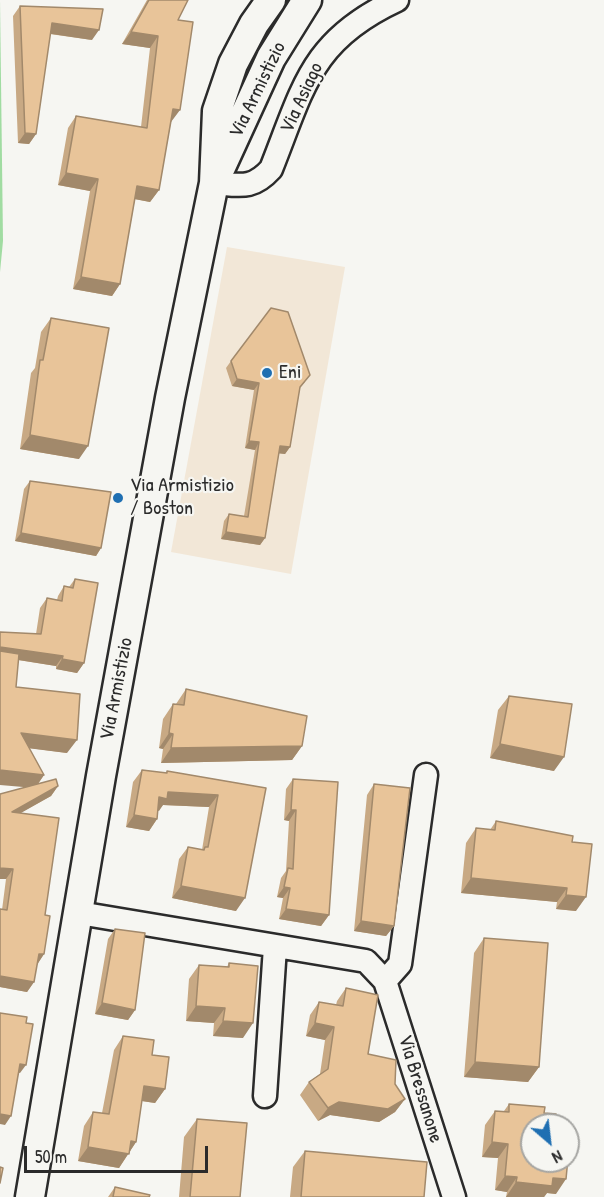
<!DOCTYPE html>
<style>
body{margin:0}
#map{position:relative;width:604px;height:1197px;overflow:hidden;background:#f6f6f2;font-family:"Patrick Hand",sans-serif}
canvas{display:block}
.north{position:absolute;left:520px;top:1113px;width:60px;height:60px;box-sizing:border-box;background:#f6f6f2;border:2px solid #a5a5a2;border-radius:50%;rotate:152deg;font-size:16px;font-weight:700;line-height:24px;text-align:center;color:#2b2b2b}
.north::after{content:'';display:block;margin:auto;width:21px;height:27px;background:#1f6fb2;clip-path:polygon(50% 0,100% 100%,50% 72%,0 100%)}
.scale{position:absolute;left:24px;top:1146px;width:184px;height:27px;box-sizing:border-box;border:3px solid #2b2b2b;border-top:0;padding-left:8px;font-size:18px;line-height:21px;white-space:nowrap;color:#2b2b2b;-webkit-text-stroke:4px #f6f6f2;paint-order:stroke}
</style>
<div id="map">
<canvas width="604" height="1197"></canvas>
<div class="north">N</div>
<div class="scale">50 m</div>
</div>
<script>
const c = document.querySelector('canvas').getContext('2d');
c.lineJoin = 'round';
function fill(path, color) { c.fillStyle = color; c.fill(path, 'evenodd'); }
function strokePath(path, color, width, dash) { c.strokeStyle = color; c.lineWidth = width; c.lineCap = dash ? 'butt' : 'round'; c.setLineDash(dash || []); c.stroke(path); }
function drawText(font, color, halo, rows, align = 'center') {
  c.font = font + ' "Patrick Hand",sans-serif'; c.lineWidth = 4.5; c.setLineDash([]); c.textBaseline = 'middle'; c.strokeStyle = halo; c.fillStyle = color; for (const [text, x, y, turn = 0] of rows) {
    c.save(); c.translate(x, y); c.rotate((+turn || 0) * Math.PI / 180); c.textAlign = isNaN(turn) ? turn : align; if (halo) c.strokeText(text, 0, 0); c.fillText(text, 0, 0); c.restore();
  }
}
fill(new Path2D(`
 M227 247 345 267 291 574 171 552Z`), '#f2e7d7');
fill(new Path2D(`
 M0 0 3 241 0 272Z`), '#a1dca2');
const minor = new Path2D(`
 M214 183C240 185 252 190 271 169 304 86 311 40 397 0
 M79 913 366 961 385 981 454 1197
 M385 981 400 964 426 775
 M265 1096 275 947`);
const tertiary = new Path2D(`
 M221 167 271 58 307 0
 M30 1197 101 776 170 398 214 183 217 111 233 64 254 24 271 0`);
strokePath(minor, '#2b2b2b', 27);
strokePath(tertiary, '#2b2b2b', 33);
strokePath(minor, '#f6f6f2', 22);
strokePath(tertiary, '#f6f6f2', 28);
fill(new Path2D(`
 M147 0H188L178 20 171 122 159 190 150 202 135 199 120 284 112 296 73 289 90 191 58 185 68 128 76 116 141 127 150 48 122 44Z
 M20 6 92 40 50 34 36 134 29 144 18 143 13 16Z
 M51 318 79 459 20 449 31 373 35 368 41 332Z
 M231 361 305 382 300 388 290 447 285 454 279 453 265 538 260 545 221 539 224 521 229 514 244 516 255 450 245 448 254 390 232 386 226 368Z
 M30 481 101 548 96 556 15 541 24 489Z
 M75 579 84 663 77 673 56 669V666L18 660 16 687 67 753 29 748 44 775 38 784 58 786 51 796 20 813 45 915 44 954 37 964 34 982 27 992 0 987V909L2 910 6 879H0V794L26 787 0 632 36 634 40 608 47 598 57 600 58 596 64 586 69 587Z
 M186 689 302 746 292 760 161 763 163 749 159 748 163 719 173 704H176Z
 M509 696 554 771 490 758 498 710Z
 M142 770 166 773 167 771 266 788 236 911 172 898 179 859 188 847 202 850 209 807 163 805 158 810 157 819 149 831 126 827 133 782Z
 M293 779 329 915 321 926 279 919 283 898 277 897 281 878 286 871 289 821 284 820 286 789Z
 M374 784 394 926 386 936 354 931 367 795Z
 M496 821 572 842 576 911 556 909 557 902 461 893 466 843 476 828 490 830Z
 M115 929 135 1010 128 1020 95 1014 108 939Z
 M484 938 539 1067 528 1082 464 1077 474 953Z
 M229 963 243 1038 213 1036 214 1023 186 1021 189 979 199 965 227 967Z
 M346 988 368 1054 395 1084 405 1099 395 1112 379 1122 330 1115 318 1121 300 1095 309 1082 320 1074 325 1040 306 1036 310 1015 319 1002 336 1005 337 1001Z
 M123 1036 152 1055 165 1089 155 1103 142 1101 136 1142 119 1168 78 1161 84 1126 93 1112 102 1113 114 1050Z
 M509 1104 532 1125 556 1194 547 1193 544 1197H506L507 1192 495 1190 498 1158 482 1157 485 1125 495 1111H504Z
 M197 1119 240 1197H179L184 1137Z
 M305 1151 424 1197H290L293 1167Z
 M115 1187 149 1197H108Z`), '#c8a984');
fill(new Path2D(`
 M52 23 99 30 92 40 45 33Z
 M131 32 158 36 150 48 122 44Z
 M173 109 180 110 171 122 165 121Z
 M25 133 36 134 29 144 18 143Z
 M66 173 98 179 90 191 58 185Z
 M137 186 159 190 150 202 129 198Z
 M81 277 120 284 112 296 73 289Z
 M237 379 259 383 254 390 232 386Z
 M30 435 88 446 79 459 20 449Z
 M249 441 259 442 255 450 245 448Z
 M280 446 290 447 285 454 275 453Z
 M226 532 265 538 260 545 221 539Z
 M21 533 101 548 96 556 15 541Z
 M0 647 63 656 56 666 0 657Z
 M62 659 84 663 77 673 56 669Z
 M21 733 77 740 67 753 11 746Z
 M169 733 173 734 163 749 159 748Z
 M500 744 564 757 554 771 490 758Z
 M302 746 292 760 161 763 171 748Z
 M0 770 44 775 35 788 0 785Z
 M58 786 51 796 5 822 12 812Z
 M168 792 218 795 209 807 163 805 159 811 151 809 159 797Z
 M291 810H296L289 821 284 820Z
 M134 815 157 819 149 831 126 827Z
 M0 868 13 869 6 879H0Z
 M471 878 567 888 557 902 461 893Z
 M181 886 245 898 236 911 172 898Z
 M284 887 290 888 283 898 277 897Z
 M566 895 586 897 576 911 556 909Z
 M286 909 329 915 321 926 279 919Z
 M361 921 394 926 386 936 354 931Z
 M39 954H44L37 965Z
 M0 976 34 982 27 992 0 987Z
 M102 1003 135 1010 128 1020 95 1014Z
 M196 1006 225 1008 214 1023 186 1021Z
 M223 1021 253 1023 243 1038 213 1036Z
 M315 1023 334 1027 325 1040 306 1036Z
 M475 1062 539 1067 528 1082 464 1077Z
 M20 1064 26 1065 20 1073 14 1072Z
 M144 1086 165 1089 155 1103 135 1100Z
 M405 1099 395 1112 379 1122 330 1115 318 1121 328 1108 339 1102Z
 M0 1114 11 1116 5 1125 0 1124Z
 M131 1141 136 1142 119 1168 78 1161 88 1147Z
 M492 1142 508 1144 498 1158 482 1157Z
 M505 1176 517 1177 507 1192 495 1190Z
 M553 1178 566 1179 556 1194 547 1193 544 1197H506L516 1182Z`), '#a2896b');
const building = new Path2D(`
 M149 0H188L178 20 193 22 180 110 173 109 159 190 137 186 120 284 81 277 98 179 66 173 76 116 147 128 158 36 131 32Z
 M20 6 103 9 99 30 52 23 36 134 25 133Z
 M271 308 288 312 310 375 300 387 290 447 280 446 265 538 226 532 229 514 248 517 259 442 249 441 259 383 237 379 231 361Z
 M51 318 109 328 88 446 30 435 40 360H43Z
 M30 481 111 492 101 548 21 533Z
 M75 579 98 583 84 663 62 659 63 656 0 647V632L41 634 47 598 62 601 64 586 73 588Z
 M0 651 19 654 16 687 80 694 77 740 21 733 44 775 0 770Z
 M186 689 307 716 302 746 171 748 173 734 169 733 173 704 184 705Z
 M509 696 572 704 564 757 500 744Z
 M142 770 167 773V771L266 788 245 898 181 886 188 847 204 850 205 847H208L218 795 168 792 167 799 159 797 157 819 134 815Z
 M56 779 58 786 12 812 59 818 45 915 50 916 44 954H39L34 982 0 976V909L7 910 13 869 0 868V794Z
 M293 779 338 782 329 915 286 909 290 888 284 887 288 868 293 869 296 810H291Z
 M374 784 410 788 394 926 361 921Z
 M496 821 573 836 572 842 592 844 586 897 566 895 567 888 471 878 476 828 495 830Z
 M115 929 145 933 135 1010 102 1003Z
 M484 938 548 943 539 1067 475 1062Z
 M229 963 258 966 253 1023 223 1021 225 1008 196 1006 199 965 229 967Z
 M346 988 378 995 368 1054 396 1060 395 1084 405 1099 388 1109 339 1102 328 1108 309 1082 328 1069 334 1027 315 1023 319 1002 343 1006Z
 M0 1013 27 1017 26 1023 33 1024 26 1065 20 1064 11 1116 0 1114Z
 M123 1036 154 1040 152 1055 169 1057 165 1089 144 1086 136 1142 131 1141 129 1154 88 1147 93 1112 109 1114Z
 M509 1104 545 1107 544 1113 556 1114 555 1125H532V1161H568V1148H569L566 1179 553 1178 552 1186 516 1182 517 1177 505 1176 508 1144 492 1142 495 1111 509 1112Z
 M197 1119 247 1123 240 1197H190Z
 M305 1151 427 1162 424 1197H301Z
 M0 1167 3 1168 0 1183Z
 M115 1187 150 1195 149 1197H113Z`);
fill(building, '#e8c499');
strokePath(building, '#a2896b', 1.5);
for (const [x, y, r, color] of [
 [267,373,6,"#1f6fb2"],
 [118,498,6,"#1f6fb2"]
]) { const dot = new Path2D(); dot.arc(x, y, r, 0, 2 * Math.PI); c.fillStyle = color; c.fill(dot); strokePath(dot, '#f6f6f2', 2); }
drawText('20px', '#2b2b2b', '#f6f6f2', [
 ["Via Armistizio",258,90,-64],
 ["Via Asiago",302,98,-65],
 ["Via Armistizio",117,689,-79],
 ["Via Bressanone",420,1089,73]
]);
drawText('20px', '#2b2b2b', '#f6f6f2', [
 ["Eni",279,373],
 ["Via Armistizio",130,486],
 ["/ Boston",130,509]
], 'left');
</script>
